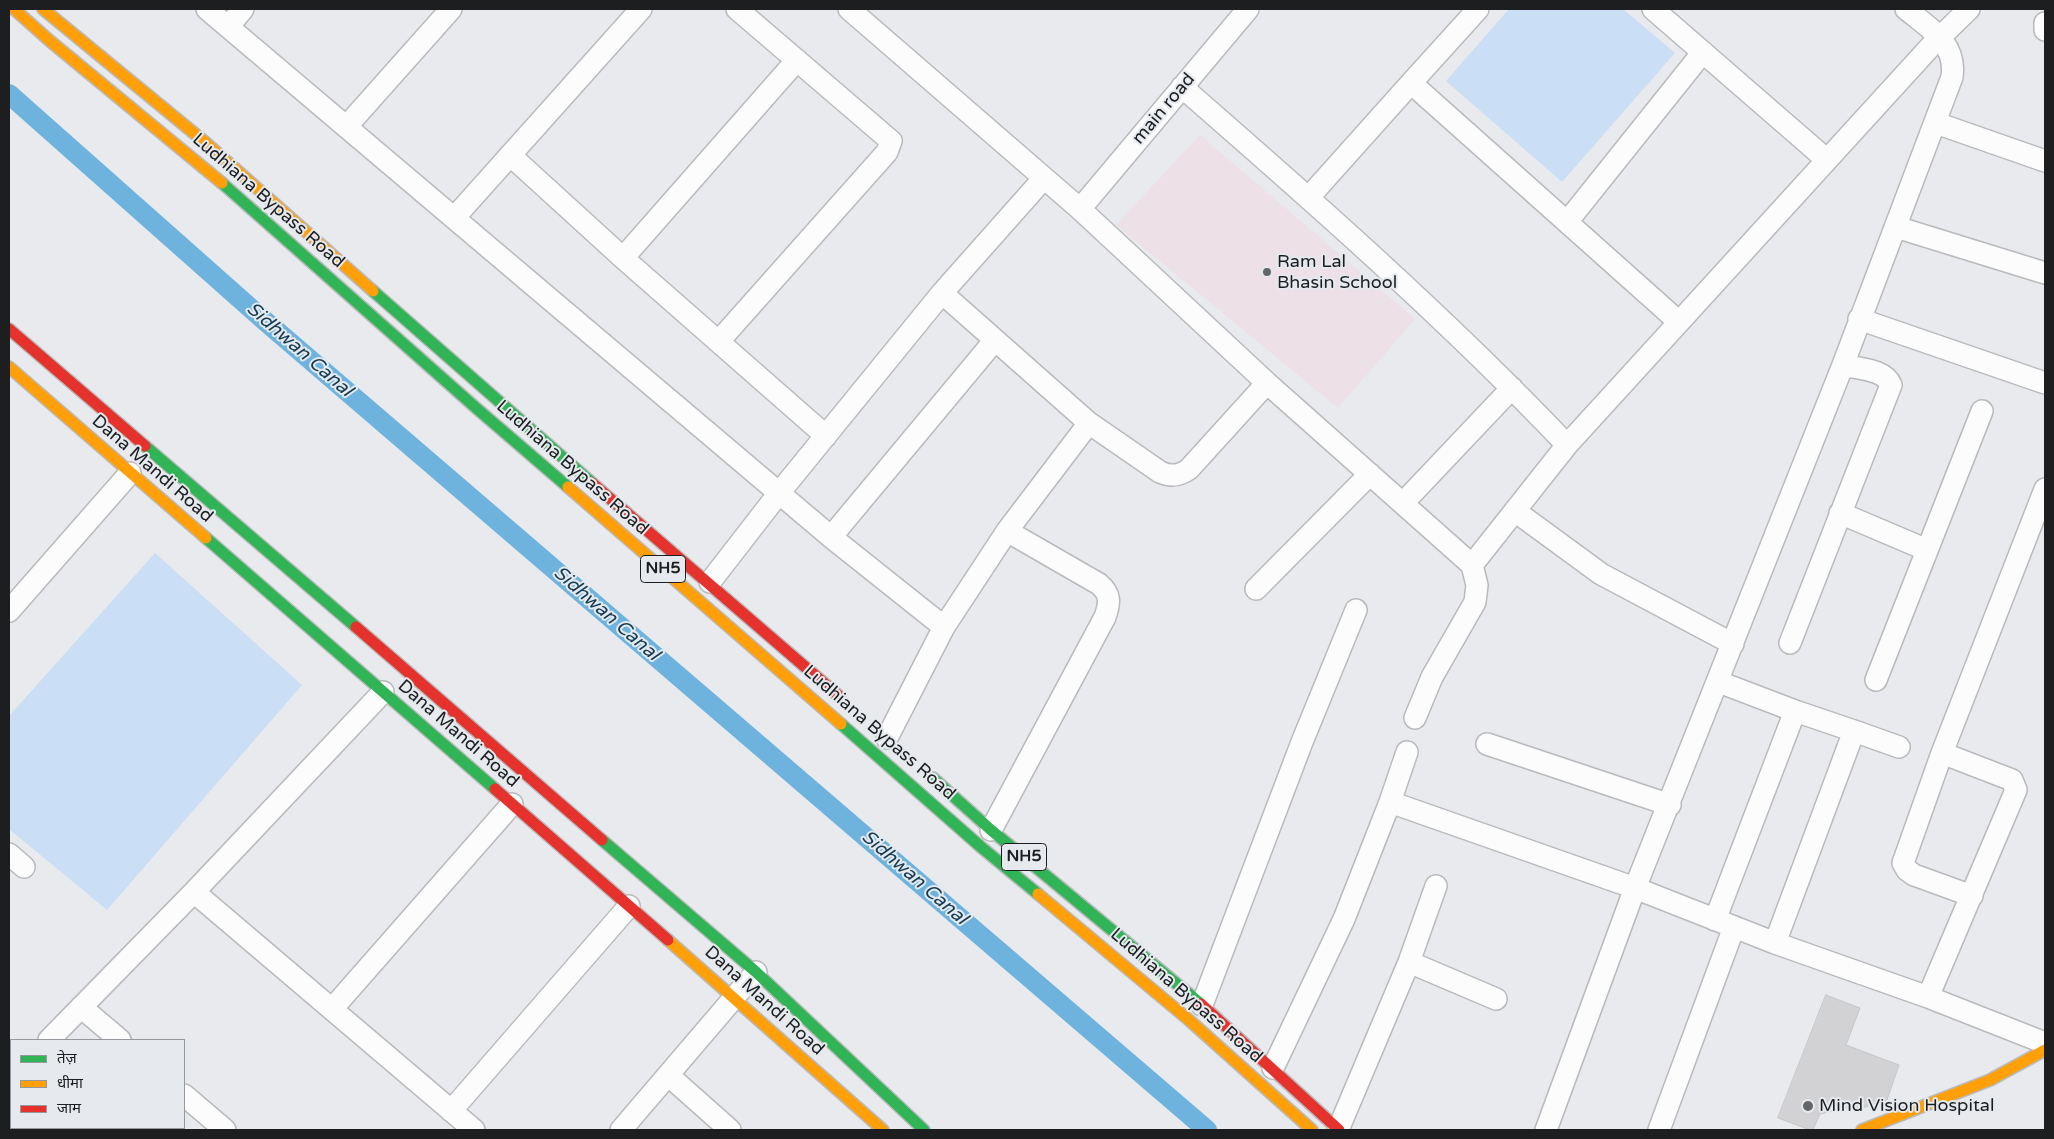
<!DOCTYPE html>
<meta charset="utf-8">
<style>
body{margin:0}
#map{position:relative;width:2054px;height:1139px;overflow:hidden;background:#e8eaed;font-family:"Varela Round","Noto Sans Devanagari",sans-serif}
canvas{display:block}
.frame{position:absolute;inset:0;border:10px solid #1c1e1f;pointer-events:none}
.legend{position:absolute;left:10px;top:1039px;width:175px;height:90px;box-sizing:border-box;background:#e6eaef;border:1px solid #95989c;margin:0;padding:6px 9px;list-style:none;font-size:15px;color:#1c1e1f}
.legend li{display:flex;align-items:center;gap:10px;height:25px}
.legend b{width:25px;border:1px solid #95989c}
</style>
<div id="map">
<canvas width="2054" height="1139"></canvas>
<div class="frame"></div>
<ul class="legend">
<li><b style="height:6px;background:#30b455"></b>तेज़</li>
<li><b style="height:6px;background:#ff9f0a"></b>धीमा</li>
<li><b style="height:6px;background:#e5322d"></b>जाम</li>
</ul>
</div>
<script>
const c = document.querySelector('canvas').getContext('2d');
c.lineJoin = 'round';
function fill(path, color) { c.fillStyle = color; c.fill(path, 'evenodd'); }
function strokePath(path, color, width, dash) { c.strokeStyle = color; c.lineWidth = width; c.lineCap = dash ? 'butt' : 'round'; c.setLineDash(dash || []); c.stroke(path); }
function drawText(font, color, halo, rows, align = 'center') {
  c.font = font + ' "Varela Round",sans-serif'; c.lineWidth = 4; c.setLineDash([]); c.textBaseline = 'middle'; c.strokeStyle = halo; c.fillStyle = color; for (const [text, x, y, turn = 0] of rows) {
    c.save(); c.translate(x, y); c.rotate((+turn || 0) * Math.PI / 180); c.textAlign = isNaN(turn) ? turn : align; if (halo) c.strokeText(text, 0, 0); c.fillText(text, 0, 0); c.restore();
  }
}
fill(new Path2D(`
 M1200 135 1415 319 1338 408 1116 225Z`), '#ede0e7');
fill(new Path2D(`
 M1509 9H1623L1675 53 1562 182 1446 81Z
 M155 553 302 685 107 910 9 829V716Z`), '#cadef5');
strokePath(new Path2D(`
 M9 94 265 321 1207 1130`), '#6db3dd', 20);
const building = new Path2D(`
 M1826 995 1860 1008 1846 1045 1899 1065 1887 1100 1853 1111 1850 1107 1820 1114 1813 1130H1810L1778 1118Z`);
fill(building, '#d2d2d5');
strokePath(building, '#c5c6c8', 1);
const street = new Path2D(`
 M207 9 831 537 944 627 1007 531 1089 423
 M849 9 1080 209 1267 383 1472 565 1477 585 1475 602 1432 677 1415 718
 M1478 9 1411 83 1679 322
 M1653 9 1827 160
 M2045 23V30
 M228 27 243 9
 M1182 87C1314 202 1446 318 1567 445
 M1936 123 2045 161
 M346 127 451 9
 M510 155 623 258 826 436
 M1309 197 1411 83
 M1080 209 1248 9
 M454 218 641 9
 M1567 222 1703 52
 M1896 227 2045 273
 M623 258 797 60
 M942 293 1089 423 1160 472C1171 477 1179 476 1189 469L1267 383
 M1859 319 2045 383
 M719 341 887 152 891 141 737 9
 M2045 489 1942 753 2012 780 2016 790 1928 997 2045 1043
 M1403 503 1512 388
 M1515 511 1601 574 1733 644
 M1840 513 1927 550
 M831 537 995 340
 M1472 565 1567 445 1931 46 1969 9
 M710 582 779 493 942 293 1044 178
 M1256 589 1370 474
 M9 611 130 473
 M1790 643 1891 385C1885 369 1858 369 1843 365
 M1876 680 1982 411
 M1854 731 1899 747
 M887 738 944 627
 M1487 744 1670 805
 M1942 753 1903 863 1907 870 1914 875 1972 896
 M1390 802 1635 888 1775 943 1928 997
 M991 830 1105 617C1110 603 1111 594 1099 584L1007 531
 M9 854 24 867
 M194 892 474 1130
 M1715 920 1795 711 1719 682
 M1775 943 1854 731 1795 711
 M1409 962 1496 999
 M1202 1005 1302 742 1356 610
 M81 1007 120 1040
 M332 1009 512 804
 M49 1040 194 892 383 692
 M1273 1068 1344 919 1390 802 1407 752
 M668 1075 730 1130
 M9 1084 11 1081
 M184 1095 225 1130
 M451 1111 629 906
 M621 1130 756 972
 M1338 1130 1409 962 1436 886
 M1546 1130 1635 888 1843 365 1952 77C1957 43 1929 28 1906 9
 M1659 1130 1734 927`);
const fast = new Path2D(`
 M222 183 475 407 568 487
 M373 291 592 483
 M145 446 356 627
 M206 538 495 789
 M841 724 981 847 1038 894
 M933 778 991 830 1201 1004
 M602 840 756 972 924 1130`);
const slow = new Path2D(`
 M14 9 50 41 222 183
 M43 9 206 143 373 291
 M9 367 206 538
 M568 487 841 724
 M1038 894 1189 1020 1312 1130
 M668 940 883 1130
 M1862 1130 1990 1080 2045 1050`);
const jam = new Path2D(`
 M9 329 145 446
 M592 483 840 697
 M356 627 602 840
 M495 789 668 940
 M1201 1004 1339 1130`);
strokePath(street, '#b9babc', 24);
strokePath(fast, '#b9babc', 14);
strokePath(slow, '#b9babc', 14);
strokePath(jam, '#b9babc', 14);
strokePath(street, '#fcfcfc', 21);
strokePath(fast, '#30b455', 11);
strokePath(slow, '#ff9f0a', 11);
strokePath(jam, '#e5322d', 11);
for (const [x, y, r, color] of [
 [1267,272,5,"#636567"],
 [1808,1106,6,"#636567"]
]) { const dot = new Path2D(); dot.arc(x, y, r, 0, 2 * Math.PI); c.fillStyle = color; c.fill(dot); strokePath(dot, '#e6eaef', 2); }
for (const [x, y, w] of [
 [663,569,45],
 [1024,857,45]
]) { const box = new Path2D(); box.roundRect(x - w / 2, y - 13.5, w, 27, 4); c.fillStyle = '#e6eaef'; c.fill(box); strokePath(box, '#1c1e1f', 1); }
drawText('bold 16px', '#1c1e1f', null, [
 ["NH5",663,569],
 ["NH5",1024,857]
]);
drawText('18px', '#1c1e1f', '#e6eaef', [
 ["main road",1164,109,-50],
 ["Ludhiana Bypass Road",268,201,41],
 ["Ludhiana Bypass Road",572,468,41],
 ["Dana Mandi Road",152,469,41],
 ["Ludhiana Bypass Road",879,733,41],
 ["Dana Mandi Road",458,734,41],
 ["Ludhiana Bypass Road",1186,996,41],
 ["Dana Mandi Road",764,1001,42]
]);
drawText('18px', '#1c1e1f', '#e6eaef', [
 ["Ram Lal",1277,262],
 ["Bhasin School",1277,283],
 ["Mind Vision Hospital",1819,1106]
], 'left');
drawText('italic 19px', '#143c55', '#e6eaef', [
 ["Sidhwan Canal",299,350,41],
 ["Sidhwan Canal",606,614,41],
 ["Sidhwan Canal",914,878,41]
]);
</script>
